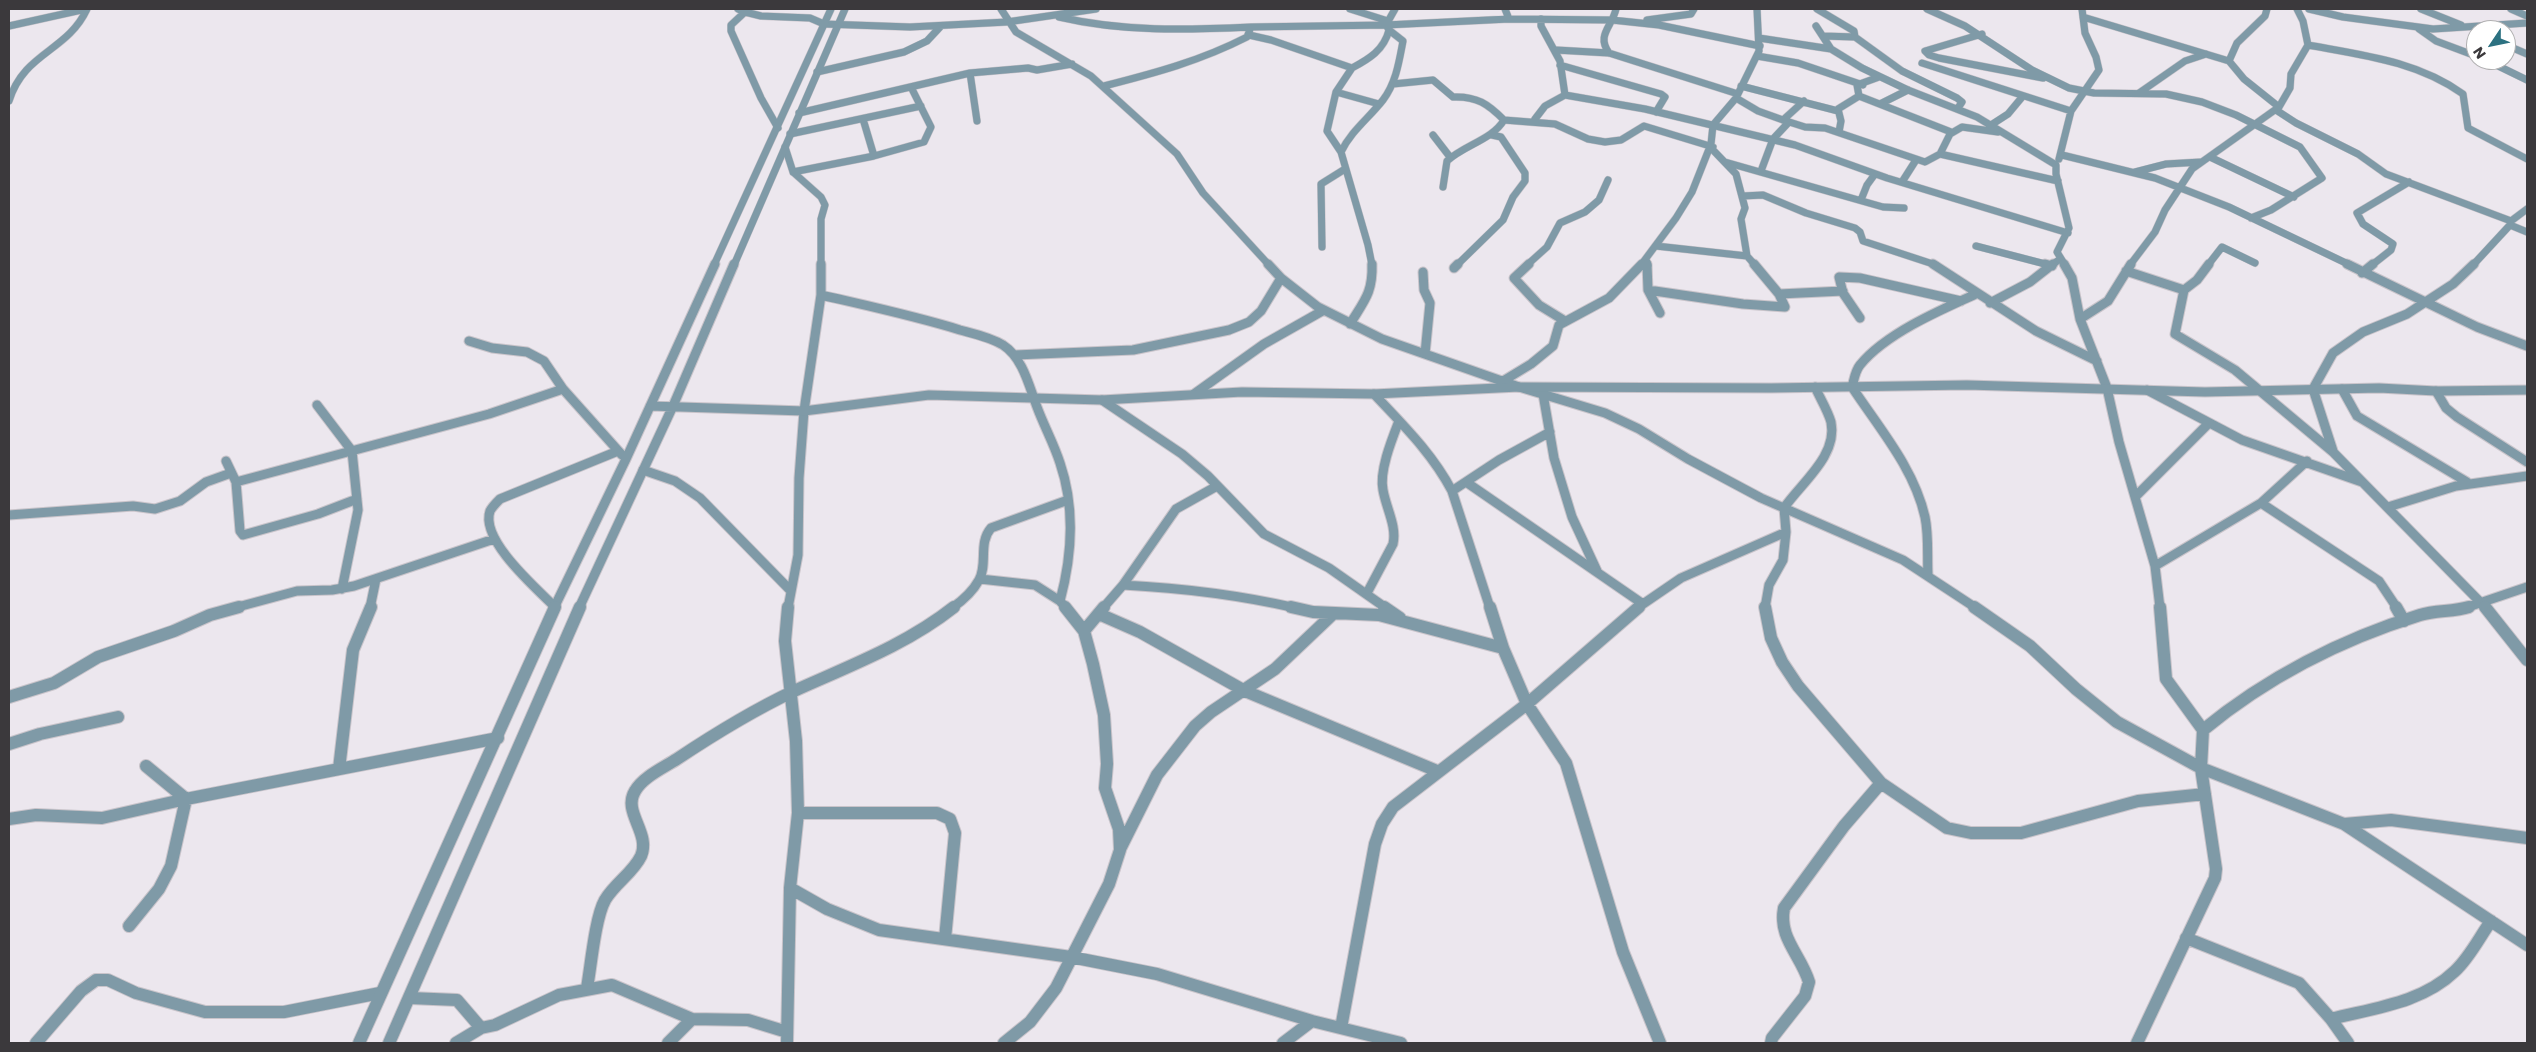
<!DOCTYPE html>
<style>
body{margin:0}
#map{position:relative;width:2536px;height:1052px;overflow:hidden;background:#ece7ee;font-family:Poppins,sans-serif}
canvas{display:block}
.frame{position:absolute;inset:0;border:10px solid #3b393c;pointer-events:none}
.north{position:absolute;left:2466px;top:20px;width:50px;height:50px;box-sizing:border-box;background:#fff;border:1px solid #b1b0b1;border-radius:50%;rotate:236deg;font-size:14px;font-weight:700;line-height:20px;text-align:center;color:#3b393c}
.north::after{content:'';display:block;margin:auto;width:18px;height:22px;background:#2c7181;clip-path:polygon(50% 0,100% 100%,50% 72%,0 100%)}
</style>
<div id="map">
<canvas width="2536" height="1052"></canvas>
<div class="frame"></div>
<div class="north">N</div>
</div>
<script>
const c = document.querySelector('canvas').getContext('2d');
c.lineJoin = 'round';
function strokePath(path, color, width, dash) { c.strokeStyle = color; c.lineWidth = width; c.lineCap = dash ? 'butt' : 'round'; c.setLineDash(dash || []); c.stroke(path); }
const minorFar2 = new Path2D(`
 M738 9 745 12 731 25V31L761 98 778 128
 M1001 9 1016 32 1091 76 1177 154 1203 193 1269 265
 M1350 9 1388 21
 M1505 9 1509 19
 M1817 9 1854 31 1855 37
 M1927 9 1965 26 2032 70 2069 88 2094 93 2166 94 2202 102 2236 115 2300 147 2322 178 2271 210 2251 218
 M2309 9 2343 17 2433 29 2527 23
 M2421 9 2461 25
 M2511 9 2527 16
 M745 12 761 16 810 18 824 24 910 27 1007 22 1096 9
 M1059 17C1123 32 1186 30 1251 27
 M2083 17 2229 61 2244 79 2279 107
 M1647 20 1691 14 1694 9
 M9 26 86 9
 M1816 26 1831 49 1862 68 1908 90 1977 117 2056 165V174L2069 228 2057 252 2065 265
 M2419 29 2436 41 2476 56
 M1982 34 1925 51 1929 55 1939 58 2043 78
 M1249 35 1271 40 1352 68 1336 92 1327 131 1341 152
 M1823 36 1855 37 1902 71 1957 98 1962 102 1958 108
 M1759 38 1831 49
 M2308 45C2362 55 2417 61 2463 94L2468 128 2527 159
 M2506 45 2527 54
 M1556 50 1609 53 1738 94
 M1609 53C1596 35 1612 27 1616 9
 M1757 56 1798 63 1863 85
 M2486 60 2527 80
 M2229 61 2237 43 2265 16 2267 9
 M1922 63 2071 111
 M1560 65 1661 94 1665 97 1656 112
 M1352 68C1369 59 1384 50 1389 30L1386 25 1395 9
 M817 72 904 52 927 41 941 26
 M1393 84 1433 80 1453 97C1477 96 1488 104 1504 120
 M1104 86C1155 73 1200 61 1247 37L1251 27 1386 25 1509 19 1612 20 1659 25 1760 46
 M1741 86 1838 111
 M1336 92 1379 104
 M2139 93 2185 61 2206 54
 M1565 95 1645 109 1795 145 1887 178 2068 233
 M1859 96 1951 132
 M1736 98 1758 111 1783 120 1805 127 1825 128 1925 162 1940 154 1950 134 1962 127 1998 132
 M9 101C24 52 67 52 87 9
 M1880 104 1908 90
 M2276 110 2296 123 2358 154 2386 174 2511 221
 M799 113 970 73
 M863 119 874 156
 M1535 119 1545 106 1565 95 1560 61 1541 26V19
 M1783 120 1804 101
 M977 121 970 73 1028 68 1037 70 1072 64
 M1991 125 2008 114 2023 96
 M1839 132 1841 121 1838 109 1859 96 1857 85 1879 77
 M790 134 921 106
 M1433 135 1450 157
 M785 147 793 172 821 197 825 205 821 219V265
 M1712 149 1736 174 1745 208 1741 219 1747 256 1755 265
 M1940 154 2058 181
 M2062 155 2155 178 2229 207 2350 265
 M2210 157 2294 197
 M2059 159 2071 111 2099 70 2096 57 2085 33 2082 9
 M1725 162 1883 207 1904 208
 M1761 171 1773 139 1789 122
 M793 172 874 156 924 142 931 127 911 87
 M2135 172 2166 164 2201 162
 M1902 182 1916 160
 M1443 187 1447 161C1464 145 1492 140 1504 120L1555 124 1588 139 1605 142 1621 140 1644 126 1713 147
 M1743 196 1763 195 1806 213 1855 228 1860 232 1863 241 1936 265
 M1861 200 1867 185 1875 174
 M2510 225 2527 232
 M1656 246 1747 256
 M1976 246 2049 265
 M1322 247 1321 184 1345 169
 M1646 259 1648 265
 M1372 265 1368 245 1341 152C1351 131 1369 118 1383 100 1396 83 1399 62 1403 41L1389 30
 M1457 265 1503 220 1513 197 1525 181V173L1501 137 1492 135
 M1527 265 1547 247 1560 223 1585 212 1599 200 1608 180
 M1641 265 1676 218 1692 192 1711 144 1713 125 1736 98 1759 51 1757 9
 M2052 265 2060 259
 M2130 265 2155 232 2165 210 2192 169 2279 107 2290 88 2291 74 2308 45 2303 21 2297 9
 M2208 265 2222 247 2255 263
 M2372 265 2391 250 2393 244 2363 224 2357 213 2409 182
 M2473 265 2510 225 2511 221 2527 209`);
const minorFar1 = new Path2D(`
 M1268 264 1281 278 1318 307 1382 339 1519 387 1605 413 1639 429 1688 459 1761 498 1903 560 1976 608
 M1529 264 1514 278 1539 305 1565 321
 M1647 264 1648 290 1660 313
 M1933 264 2036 331 2097 361
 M2045 264 2052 266
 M2064 264 2072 278 2080 319 2107 388 2119 442 2155 566 2160 608
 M2209 264 2197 280 2184 290 2175 334 2235 370 2333 452 2486 608
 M2347 264 2477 327 2527 346
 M1454 268 1458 264
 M2126 271 2184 290
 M1423 272 1424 290 1430 303 1425 354
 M2362 273 2373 264
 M1648 290 1743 304 1785 307 1779 294 1754 264
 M1779 294 1843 291
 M821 295C868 306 915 316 960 330 975 334 990 337 1003 345 1023 358 1029 386 1037 407 1044 426 1054 444 1060 463 1075 507 1072 556 1060 601L1066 608
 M1990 303 2030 282 2053 264
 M1860 318 1843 293 1839 277 1860 278 1961 301
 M2080 319 2108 301 2131 264
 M1350 324C1364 301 1373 293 1372 264
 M469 341 492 348 527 352 544 361 563 389 622 455
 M1015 355 1133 350 1229 330 1249 322 1261 311 1281 278
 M1503 381 1531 364 1553 346 1559 325 1609 298 1642 264
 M2342 389 2357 416 2467 482
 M2147 390 2242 440 2362 482
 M2436 391 2446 408 2457 417 2527 462
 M1194 394 1264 344 1324 310
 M1374 394C1403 425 1432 453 1452 491L1490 608
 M1543 394 1554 458 1572 517 1597 571
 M1102 400 1182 454 1208 476 1264 534 1329 568 1386 608
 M317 405 352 451 358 510 342 589
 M2333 451 2313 389 2333 353 2363 332 2407 314 2453 284 2474 264
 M226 461 236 482 240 531 243 535 318 514 357 499
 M643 470 675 481 700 498 790 590
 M236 482 489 414 563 389
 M1466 482 1643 604 1681 578 1786 532
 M1452 491 1499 460 1550 432
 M2136 496 2209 423
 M2261 503 2379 581 2397 608
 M2388 507 2456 486 2527 476
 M9 515 133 506 155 509 180 501 206 482 231 473
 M2155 566 2261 503 2307 461
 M1928 575C1927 556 1929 536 1925 517 1914 468 1879 428 1852 387 1854 380 1855 371 1860 365 1885 334 1940 310 1976 294
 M980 579 1035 585 1060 601
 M1123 585 1176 509 1217 486
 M1367 593 1393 544C1397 526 1386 508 1383 490 1379 471 1392 439 1399 421
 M555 607C536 588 480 540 490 511 492 507 497 502 500 499L618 451
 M234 608 297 591 332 590 354 586 494 539
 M370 608 376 579
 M788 608 798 555 799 478 804 411 821 295V264
 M952 608C962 601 973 591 979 580 988 564 978 543 991 528L1068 500
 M1103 608 1123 585C1182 588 1239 595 1296 608
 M1638 608 1643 604
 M1765 608 1769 585 1783 560 1786 532 1784 508C1801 483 1838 456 1831 422 1828 411 1820 398 1815 387
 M2465 608 2527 587`);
const minor = new Path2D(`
 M1291 607 1313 612 1379 615 1503 648
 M1384 607 1400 618
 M1490 607 1503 648 1527 704 1566 763 1623 952 1660 1043
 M1765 607 1771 638 1782 662 1798 686 1881 783 1947 828 1971 833H2021L2138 801 2205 794
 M1974 607 2030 646 2076 689 2117 722 2201 768 2344 824 2527 945
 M2396 607 2404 621
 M2485 607 2527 660
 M1099 614 1140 632 1245 691 1437 771
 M1084 631 1104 607
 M9 697 54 683 98 657 174 631 210 615 239 607
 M2203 730C2266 678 2342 639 2420 615 2436 610 2453 612 2469 607
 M9 744 40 734 118 717
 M146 766 186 799
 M339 769 353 650 371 607
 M798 813H937L950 819 955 833 945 939
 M9 819 36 815 102 818 186 799 498 738
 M2344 824 2391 820 2527 838
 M1120 849 1157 775 1195 726 1211 712 1275 669 1334 613
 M790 888 827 909 879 930 1071 957 1157 974 1312 1021 1401 1043
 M129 926 159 889 171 866 186 799
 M2186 938 2299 983 2331 1019 2348 1043
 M587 988C591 966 595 918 605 900 615 883 633 873 641 856 651 833 622 812 635 791 643 777 663 768 677 759 713 735 754 710 794 691 849 666 906 645 954 607
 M410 998 457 1000 481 1028 495 1025 559 995 612 985 692 1019 748 1020 787 1032
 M2331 1019C2374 1008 2422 1003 2455 971 2470 957 2479 938 2491 921
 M1341 1028 1375 844 1382 824 1393 807 1527 704 1639 607
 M36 1043 81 991 96 980H108L136 993 205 1012H284L380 993
 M456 1043 481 1028
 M668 1043 692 1019
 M787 1043 790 888 798 813 796 741 785 641 788 607
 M1004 1043 1030 1022 1056 988 1109 884 1120 850 1119 829 1105 788 1107 764 1104 715 1093 664 1084 631 1065 607
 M1283 1043 1312 1021
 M1771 1043 1772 1038 1805 996 1809 982C1801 955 1778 938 1784 908L1844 826 1881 783
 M2137 1043 2215 878 2216 869 2201 768 2203 730 2166 679 2160 607`);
const tertiaryFar2 = new Path2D(`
 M714 265 831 9
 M734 265 845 9`);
const tertiaryFar1 = new Path2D(`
 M650 406 804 411 929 395 1102 400 1242 392 1374 394 1519 387 1771 388 1967 385 2205 392 2379 388 2436 391 2527 390
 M554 608 626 459 715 264
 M579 608 673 406 734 264`);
const tertiary = new Path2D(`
 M359 1043 555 607
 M389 1043 580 607`);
strokePath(minorFar2, '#c9c4ca', 8);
strokePath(minorFar1, '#c9c4ca', 11);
strokePath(minor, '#c9c4ca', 14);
strokePath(tertiaryFar2, '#c9c4ca', 8);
strokePath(tertiaryFar1, '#c9c4ca', 11);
strokePath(tertiary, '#c9c4ca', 14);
strokePath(minorFar2, '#7f9aa7', 7);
strokePath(minorFar1, '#7f9aa7', 9);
strokePath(minor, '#7f9aa7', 12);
strokePath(tertiaryFar2, '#7f9aa7', 7);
strokePath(tertiaryFar1, '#7f9aa7', 9);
strokePath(tertiary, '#7f9aa7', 12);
</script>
